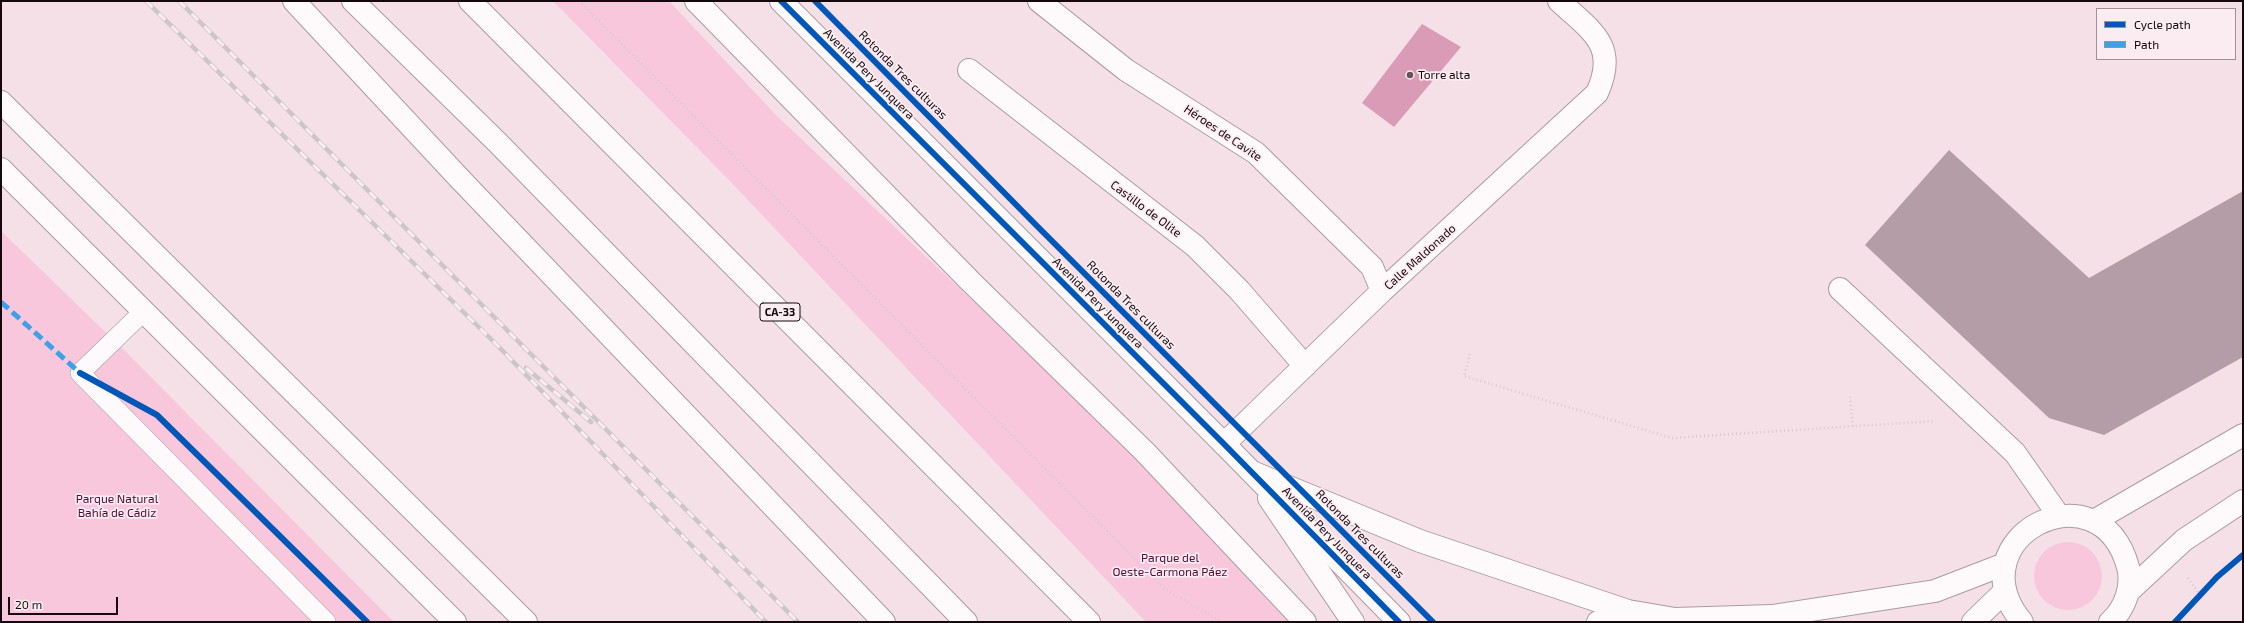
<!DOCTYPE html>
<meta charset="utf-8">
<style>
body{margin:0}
#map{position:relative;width:2244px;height:623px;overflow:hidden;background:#f5e0e8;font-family:"Exo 2",sans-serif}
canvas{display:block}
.frame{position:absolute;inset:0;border:2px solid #14080d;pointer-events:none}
.legend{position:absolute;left:2096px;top:8px;width:140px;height:52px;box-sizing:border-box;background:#fbecf2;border:1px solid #9f9196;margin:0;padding:5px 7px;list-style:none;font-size:12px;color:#14080d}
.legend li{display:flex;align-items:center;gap:8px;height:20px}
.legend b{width:20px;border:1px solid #9f9196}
.scale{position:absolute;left:8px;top:597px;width:110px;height:18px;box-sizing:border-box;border:2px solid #14080d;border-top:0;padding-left:5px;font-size:12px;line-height:14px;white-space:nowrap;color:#14080d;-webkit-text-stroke:3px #fbecf2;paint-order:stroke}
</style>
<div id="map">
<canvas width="2244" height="623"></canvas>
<div class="frame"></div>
<ul class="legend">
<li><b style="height:5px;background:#0057b8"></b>Cycle path</li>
<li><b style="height:5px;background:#3da1e9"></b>Path</li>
</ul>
<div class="scale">20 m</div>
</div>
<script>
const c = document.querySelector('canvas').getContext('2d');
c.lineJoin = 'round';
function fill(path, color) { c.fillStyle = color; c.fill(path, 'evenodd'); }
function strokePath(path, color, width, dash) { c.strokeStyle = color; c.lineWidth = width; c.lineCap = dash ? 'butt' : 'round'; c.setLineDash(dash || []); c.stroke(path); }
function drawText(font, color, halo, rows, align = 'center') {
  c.font = font + ' "Exo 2",sans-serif'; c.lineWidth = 3.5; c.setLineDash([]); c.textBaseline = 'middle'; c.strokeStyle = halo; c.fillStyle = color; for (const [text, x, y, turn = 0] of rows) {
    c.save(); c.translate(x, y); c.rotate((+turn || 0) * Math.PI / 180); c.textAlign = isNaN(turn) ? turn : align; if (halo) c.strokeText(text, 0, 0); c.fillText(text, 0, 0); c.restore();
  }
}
fill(new Path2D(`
 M553 1H669L777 116 1313 622H1146L729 180Z
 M1 231 122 348 394 622H1Z
 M2034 576a34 34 0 1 1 68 0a34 34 0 1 1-68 0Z`), '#f8c7db');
fill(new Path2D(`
 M1422 24 1461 47 1394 127 1362 103Z`), '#d99bb6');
fill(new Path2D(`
 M1949 150 2089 278 2243 191V357L2104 435 2049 418 1865 245Z`), '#b59da7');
const lane = new Path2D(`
 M143 312 80 373 326 622`);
const street = new Path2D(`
 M1039 1 1126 70 1256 153 1372 267 1382 291
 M969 70 1195 246 1239 290 1305 366
 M1840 289 2015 453 2059 516
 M1224 444 1382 291 1597 93C1619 45 1591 31 1559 1
 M1252 472 1420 541 1628 611 1675 619 1772 616 1896 597 1935 591 2005 564
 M1269 498 1353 622
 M1598 622 1628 611`);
const secondary = new Path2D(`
 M696 1 970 281 1145 452 1305 622
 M781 1 1224 444 1399 622
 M1 102 526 622
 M1 169 455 622
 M460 179 884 622
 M2094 521 2243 435
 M2128 592 2184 540 2243 501
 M1973 622 2005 591
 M2022 622C1953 538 2099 462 2128 567 2133 586 2125 609 2110 622`);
const highway = new Path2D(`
 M294 1 460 179
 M353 1 498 143 966 622
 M470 1 1089 622`);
strokePath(lane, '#ab9ba1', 20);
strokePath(street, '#ab9ba1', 24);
strokePath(secondary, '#ab9ba1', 24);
strokePath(highway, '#ab9ba1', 24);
strokePath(new Path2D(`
 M579 1 1165 589 1222 622
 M1470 354 1464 376 1672 438 1935 421
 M1850 397 1853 426
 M2188 578 2200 595`), '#d2ccce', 2.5, [1, 3]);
strokePath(lane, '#fefafc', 19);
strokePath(street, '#fefafc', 22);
strokePath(secondary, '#fefafc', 22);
strokePath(highway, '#fefafc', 22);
const rail = new Path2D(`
 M146 1 496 344 766 622
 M179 1 798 622
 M526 368 591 422`);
strokePath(rail, '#cbc6c8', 4.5);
strokePath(rail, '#fbecf2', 3, [9]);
strokePath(new Path2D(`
 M1 302 80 373`), '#3da1e9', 5, [10, 5]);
strokePath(new Path2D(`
 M781 1 1224 444 1399 622
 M815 1 1037 226 1433 622
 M80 373 157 415 367 622
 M2175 622 2217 577 2243 555`), '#0057b8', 6);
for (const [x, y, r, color] of [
 [1410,75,4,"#63545a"]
]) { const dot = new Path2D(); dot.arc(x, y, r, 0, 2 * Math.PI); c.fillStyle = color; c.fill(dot); strokePath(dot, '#fbecf2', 1.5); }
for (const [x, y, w] of [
 [780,312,40]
]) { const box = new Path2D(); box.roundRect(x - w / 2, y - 9, w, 18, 3); c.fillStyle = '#fbecf2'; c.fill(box); strokePath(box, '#14080d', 1); }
drawText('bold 11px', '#14080d', null, [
 ["CA-33",780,312]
]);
drawText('12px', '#14080d', '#fbecf2', [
 ["Avenida Pery Junquera",869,74,45],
 ["Rotonda Tres culturas",903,75,45],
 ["Héroes de Cavite",1223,133,34],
 ["Castillo de Olite",1146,209,37],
 ["Calle Maldonado",1420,257,-42],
 ["Avenida Pery Junquera",1098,303,45],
 ["Rotonda Tres culturas",1131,305,45],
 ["Avenida Pery Junquera",1327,533,46],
 ["Rotonda Tres culturas",1360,534,45]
]);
drawText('12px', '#14080d', '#fbecf2', [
 ["Torre alta",1418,75]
], 'left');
drawText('12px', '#540d33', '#fbecf2', [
 ["Parque Natural",117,499],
 ["Bahía de Cádiz",117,513],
 ["Parque del",1170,558],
 ["Oeste-Carmona Páez",1170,572]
]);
</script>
